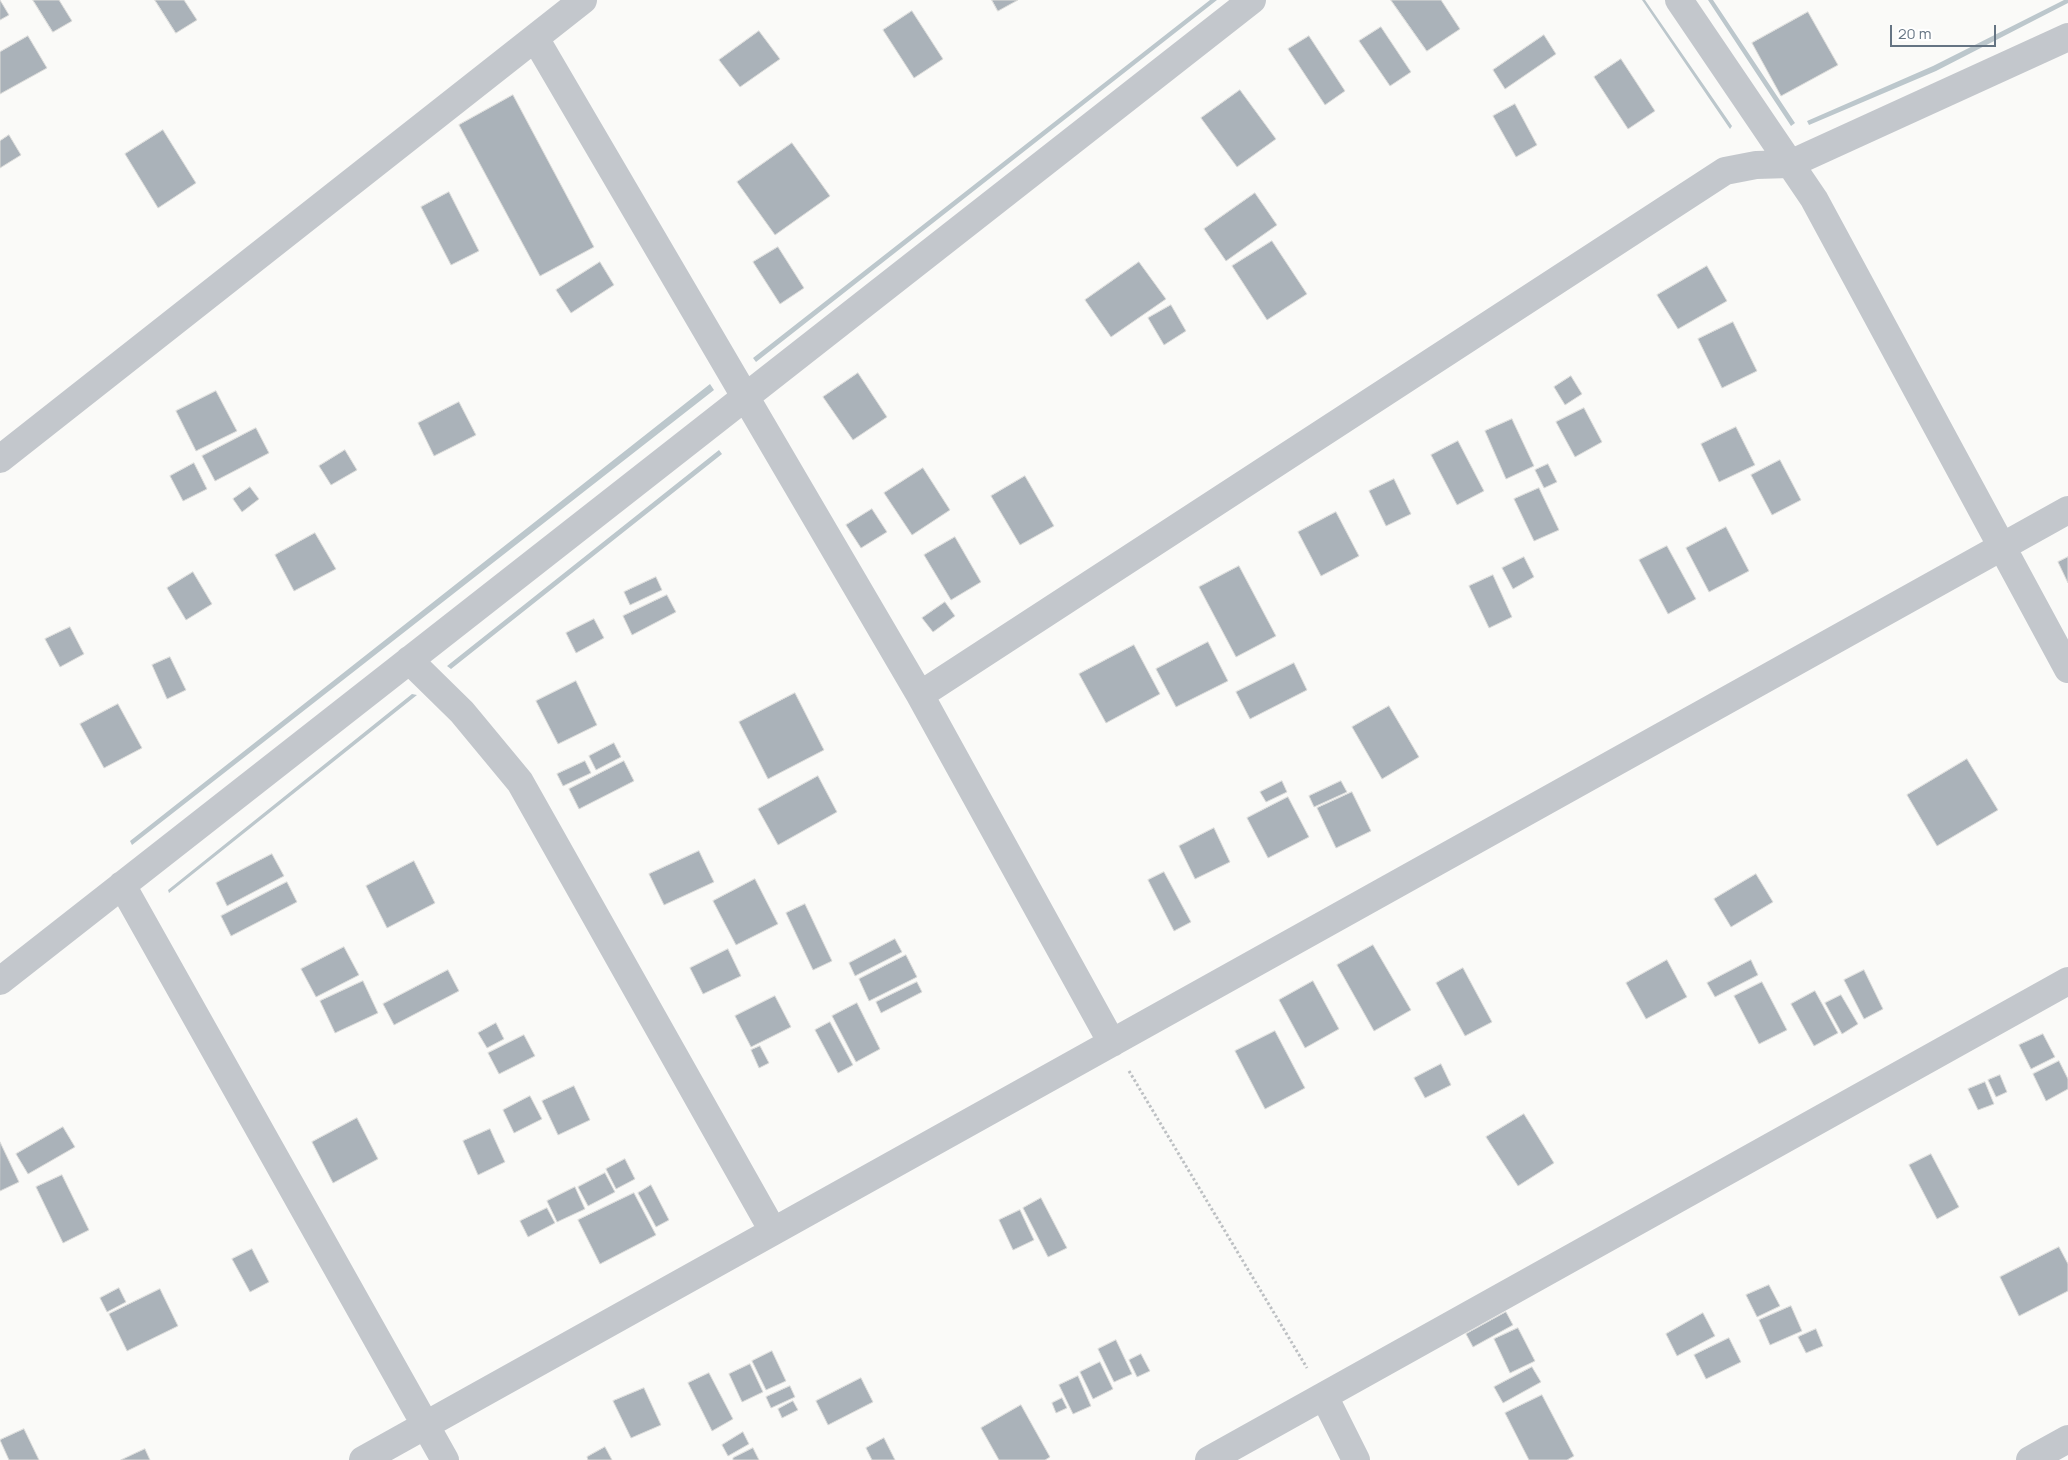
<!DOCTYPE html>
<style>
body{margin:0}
#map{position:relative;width:2068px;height:1460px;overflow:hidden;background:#fafaf8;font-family:Manrope,sans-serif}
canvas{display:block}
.scale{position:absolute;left:1890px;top:25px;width:106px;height:22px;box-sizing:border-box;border:2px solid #657483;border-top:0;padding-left:6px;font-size:15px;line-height:18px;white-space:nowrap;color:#657483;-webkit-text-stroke:4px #fff;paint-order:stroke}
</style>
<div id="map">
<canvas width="2068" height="1460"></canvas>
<div class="scale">20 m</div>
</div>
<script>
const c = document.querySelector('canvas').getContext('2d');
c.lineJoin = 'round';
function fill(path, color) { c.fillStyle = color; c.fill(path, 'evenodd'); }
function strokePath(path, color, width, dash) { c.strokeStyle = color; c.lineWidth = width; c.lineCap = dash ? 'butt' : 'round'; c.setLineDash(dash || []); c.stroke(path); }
fill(new Path2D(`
 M1210 0H1217L756 362 753 358Z
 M1642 0H1645L1732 126 1730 129Z
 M1708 0H1713L1795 123 1791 126Z
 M2064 0H2068V3L1936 71 1809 125 1807 121 1933 66Z
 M710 384 714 390 132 845 130 841Z
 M719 450 722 454 451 669 447 666Z
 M412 694 417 695 169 893 168 890Z`), '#bcc7cc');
const building = new Path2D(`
 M0 0 9 15 0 20Z
 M33 0H59L72 21 53 32Z
 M155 0H184L197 20 176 33Z
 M992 0H1018L998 11Z
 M1391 0H1441L1460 29 1427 51Z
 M912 11 943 59 914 78 883 30Z
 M1808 12 1838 65 1781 96 1752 43Z
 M1381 27 1411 72 1390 86 1359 41Z
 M759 31 780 59 740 87 719 60Z
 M1544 35 1556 54 1505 89 1493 70Z
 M28 36 47 68 0 94V52Z
 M1309 36 1345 91 1325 105 1288 49Z
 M1621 59 1655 111 1628 129 1594 77Z
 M1240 90 1276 139 1237 167 1201 118Z
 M513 95 594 247 540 276 459 125Z
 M1515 104 1537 145 1516 157 1493 116Z
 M163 130 196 183 158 208 125 154Z
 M9 135 21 155 0 168V141Z
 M792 143 830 196 775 235 737 182Z
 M449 192 479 251 451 265 421 207Z
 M1255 193 1277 225 1226 261 1204 229Z
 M1272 241 1307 294 1267 320 1232 266Z
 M778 247 804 288 780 304 753 262Z
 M600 262 614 285 571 313 556 290Z
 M1139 262 1166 299 1111 337 1085 300Z
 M1707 266 1727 301 1678 329 1657 295Z
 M1171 305 1186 331 1164 345 1148 318Z
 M1733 322 1757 371 1722 388 1698 339Z
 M858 373 887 417 853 440 823 397Z
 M1571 376 1582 394 1565 405 1554 387Z
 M216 391 237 431 196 451 176 411Z
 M459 402 476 435 434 456 418 423Z
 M1584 408 1602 442 1575 457 1556 422Z
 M1512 419 1534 466 1506 479 1485 431Z
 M1736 427 1755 465 1719 482 1701 444Z
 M256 428 269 453 215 481 202 456Z
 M1458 441 1484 491 1457 505 1431 455Z
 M345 450 357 470 331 485 319 466Z
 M1780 460 1801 500 1772 515 1751 475Z
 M194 463 207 489 183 501 170 476Z
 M1548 464 1557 482 1544 488 1535 470Z
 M923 468 950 510 912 535 884 493Z
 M1025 476 1054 526 1020 545 991 496Z
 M1394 479 1411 514 1386 526 1369 491Z
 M250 487 259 499 242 512 233 499Z
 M1539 488 1559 530 1534 541 1514 499Z
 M872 509 887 532 861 548 846 525Z
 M1336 512 1359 556 1321 576 1298 532Z
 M1726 527 1749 571 1709 592 1686 548Z
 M315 533 336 569 294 591 275 555Z
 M955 537 981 582 951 600 924 555Z
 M1667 546 1696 599 1668 614 1639 560Z
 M1524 557 1534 577 1513 589 1502 568Z
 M2068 557V583L2058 562Z
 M1239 566 1276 636 1236 657 1199 587Z
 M193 572 212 604 186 620 167 588Z
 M1493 575 1512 617 1489 628 1469 586Z
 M656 577 662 590 630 605 624 592Z
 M667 595 676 612 632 635 623 616Z
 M945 602 955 616 933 632 922 618Z
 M594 619 604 638 576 653 566 633Z
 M70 627 84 654 60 667 45 639Z
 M1208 642 1228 681 1176 707 1156 669Z
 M1134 645 1160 694 1106 723 1079 674Z
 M170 657 186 690 167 699 152 665Z
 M1294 663 1307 690 1250 719 1236 692Z
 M576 681 597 725 558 744 536 701Z
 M795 693 824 750 768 779 739 722Z
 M118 704 142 748 104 768 80 724Z
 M1389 706 1419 757 1382 779 1352 727Z
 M614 743 621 757 596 770 589 756Z
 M1967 759 1998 810 1937 846 1907 795Z
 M585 761 591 773 563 786 557 774Z
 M624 761 634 781 579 809 569 789Z
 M818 776 837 812 778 845 758 809Z
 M1282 781 1287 792 1266 802 1260 792Z
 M1341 781 1347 792 1314 807 1309 796Z
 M1352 792 1371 831 1336 848 1317 808Z
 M1288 797 1309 837 1268 858 1247 818Z
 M1214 828 1230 862 1195 879 1179 846Z
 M699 851 714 882 664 905 649 874Z
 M272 854 284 876 227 906 216 883Z
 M414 861 435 903 387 928 366 886Z
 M1164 872 1191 922 1174 931 1148 880Z
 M1756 874 1773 902 1731 927 1714 899Z
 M755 879 778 924 736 945 713 901Z
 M287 882 297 902 231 936 221 916Z
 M805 904 832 961 813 970 786 913Z
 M895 939 902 952 855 976 849 963Z
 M1373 945 1411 1010 1374 1031 1337 965Z
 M344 947 359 975 316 997 301 969Z
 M728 949 741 976 703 994 690 968Z
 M906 955 917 977 869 1001 859 979Z
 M1667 960 1687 997 1646 1019 1626 983Z
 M1751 960 1758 975 1715 997 1707 983Z
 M1463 968 1492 1022 1465 1036 1436 983Z
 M448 970 459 991 394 1025 383 1004Z
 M1864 970 1883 1009 1864 1019 1844 980Z
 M363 981 378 1013 335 1033 320 1001Z
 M1313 981 1339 1029 1305 1048 1279 1000Z
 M917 982 922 992 881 1013 876 1002Z
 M1762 982 1787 1030 1759 1044 1734 996Z
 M1815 991 1838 1033 1814 1046 1791 1004Z
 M1841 995 1858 1024 1842 1034 1825 1003Z
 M775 996 791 1027 751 1047 735 1016Z
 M857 1003 880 1049 856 1062 832 1016Z
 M830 1022 853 1065 838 1073 815 1030Z
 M496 1023 504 1039 487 1048 478 1033Z
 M1275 1031 1305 1088 1265 1109 1235 1051Z
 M2043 1034 2055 1057 2031 1069 2019 1045Z
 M524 1035 535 1056 499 1074 488 1053Z
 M760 1046 769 1063 759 1068 751 1050Z
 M2059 1061 2068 1079V1089L2046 1101 2033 1074Z
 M1441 1064 1451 1085 1425 1098 1414 1078Z
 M2000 1075 2007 1092 1996 1097 1988 1080Z
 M1985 1082 1994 1104 1978 1110 1968 1089Z
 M574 1086 590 1120 558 1135 542 1101Z
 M530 1096 542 1119 514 1133 503 1110Z
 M1524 1114 1554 1163 1518 1186 1486 1137Z
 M357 1118 378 1159 333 1183 312 1142Z
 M63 1127 75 1147 28 1174 16 1154Z
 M490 1129 505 1162 478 1175 463 1141Z
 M0 1142 19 1182 0 1191Z
 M1931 1154 1959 1207 1937 1219 1909 1165Z
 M625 1159 635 1179 616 1189 606 1169Z
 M605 1173 615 1192 588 1206 578 1187Z
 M62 1175 89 1230 63 1243 36 1187Z
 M651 1185 669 1220 656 1227 638 1193Z
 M575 1187 585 1209 557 1222 547 1201Z
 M634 1193 656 1235 600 1264 578 1220Z
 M1041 1198 1067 1248 1048 1257 1023 1208Z
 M547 1208 555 1223 528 1237 520 1221Z
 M1020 1210 1034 1240 1013 1250 999 1220Z
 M2059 1247 2068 1264V1291L2019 1316 2000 1277Z
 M252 1249 269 1282 250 1292 232 1259Z
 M1769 1285 1780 1306 1757 1317 1746 1295Z
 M119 1288 126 1302 107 1312 100 1298Z
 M160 1289 178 1326 127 1351 109 1314Z
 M1791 1306 1802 1331 1770 1345 1759 1320Z
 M1506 1312 1513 1325 1473 1347 1466 1334Z
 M1703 1313 1715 1336 1677 1356 1666 1334Z
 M1518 1328 1535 1361 1510 1373 1494 1339Z
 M1816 1329 1823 1346 1806 1353 1798 1337Z
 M1729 1338 1741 1362 1706 1379 1694 1355Z
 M1116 1340 1132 1374 1114 1382 1098 1349Z
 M772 1351 786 1381 766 1390 752 1361Z
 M1141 1354 1150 1371 1137 1377 1129 1360Z
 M1100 1362 1113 1389 1093 1399 1080 1372Z
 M750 1364 763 1392 742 1402 729 1374Z
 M1532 1367 1541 1382 1503 1403 1494 1387Z
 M709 1373 733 1419 712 1431 688 1383Z
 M1078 1376 1091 1406 1073 1414 1059 1385Z
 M861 1378 873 1402 828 1425 816 1401Z
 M790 1386 795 1397 771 1408 766 1397Z
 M644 1388 661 1425 631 1438 613 1401Z
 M1542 1395 1574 1456 1567 1460H1529L1505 1413Z
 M1062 1398 1067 1408 1056 1413 1052 1403Z
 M793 1401 798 1410 782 1418 778 1409Z
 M1021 1405 1050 1457 1045 1460H999L981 1428Z
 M24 1429 39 1460H9L0 1440Z
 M743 1432 749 1444 728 1456 722 1445Z
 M884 1438 895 1460H872L866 1448Z
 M605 1447 612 1460H588L587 1457Z
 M753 1448 759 1460H733V1458Z
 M145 1449 150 1460H121Z`);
fill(building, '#aab2b9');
strokePath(building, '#dcdcda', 1);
strokePath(new Path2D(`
 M1129 1071 1307 1368`), '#bdc0c3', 3, [2.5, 2.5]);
strokePath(new Path2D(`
 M1679 0 1814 199 2068 669
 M535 38 920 695 1112 1043
 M0 459 583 0
 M409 660 462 712 520 782 773 1231
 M920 695 1725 171 1756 165 1790 164 2068 37
 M122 885 445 1460
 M0 981 1252 0
 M1324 1396 1356 1460
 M363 1460 2068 510
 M1209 1460 2068 981
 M2030 1460 2068 1439`), '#c3c7cc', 28);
</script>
